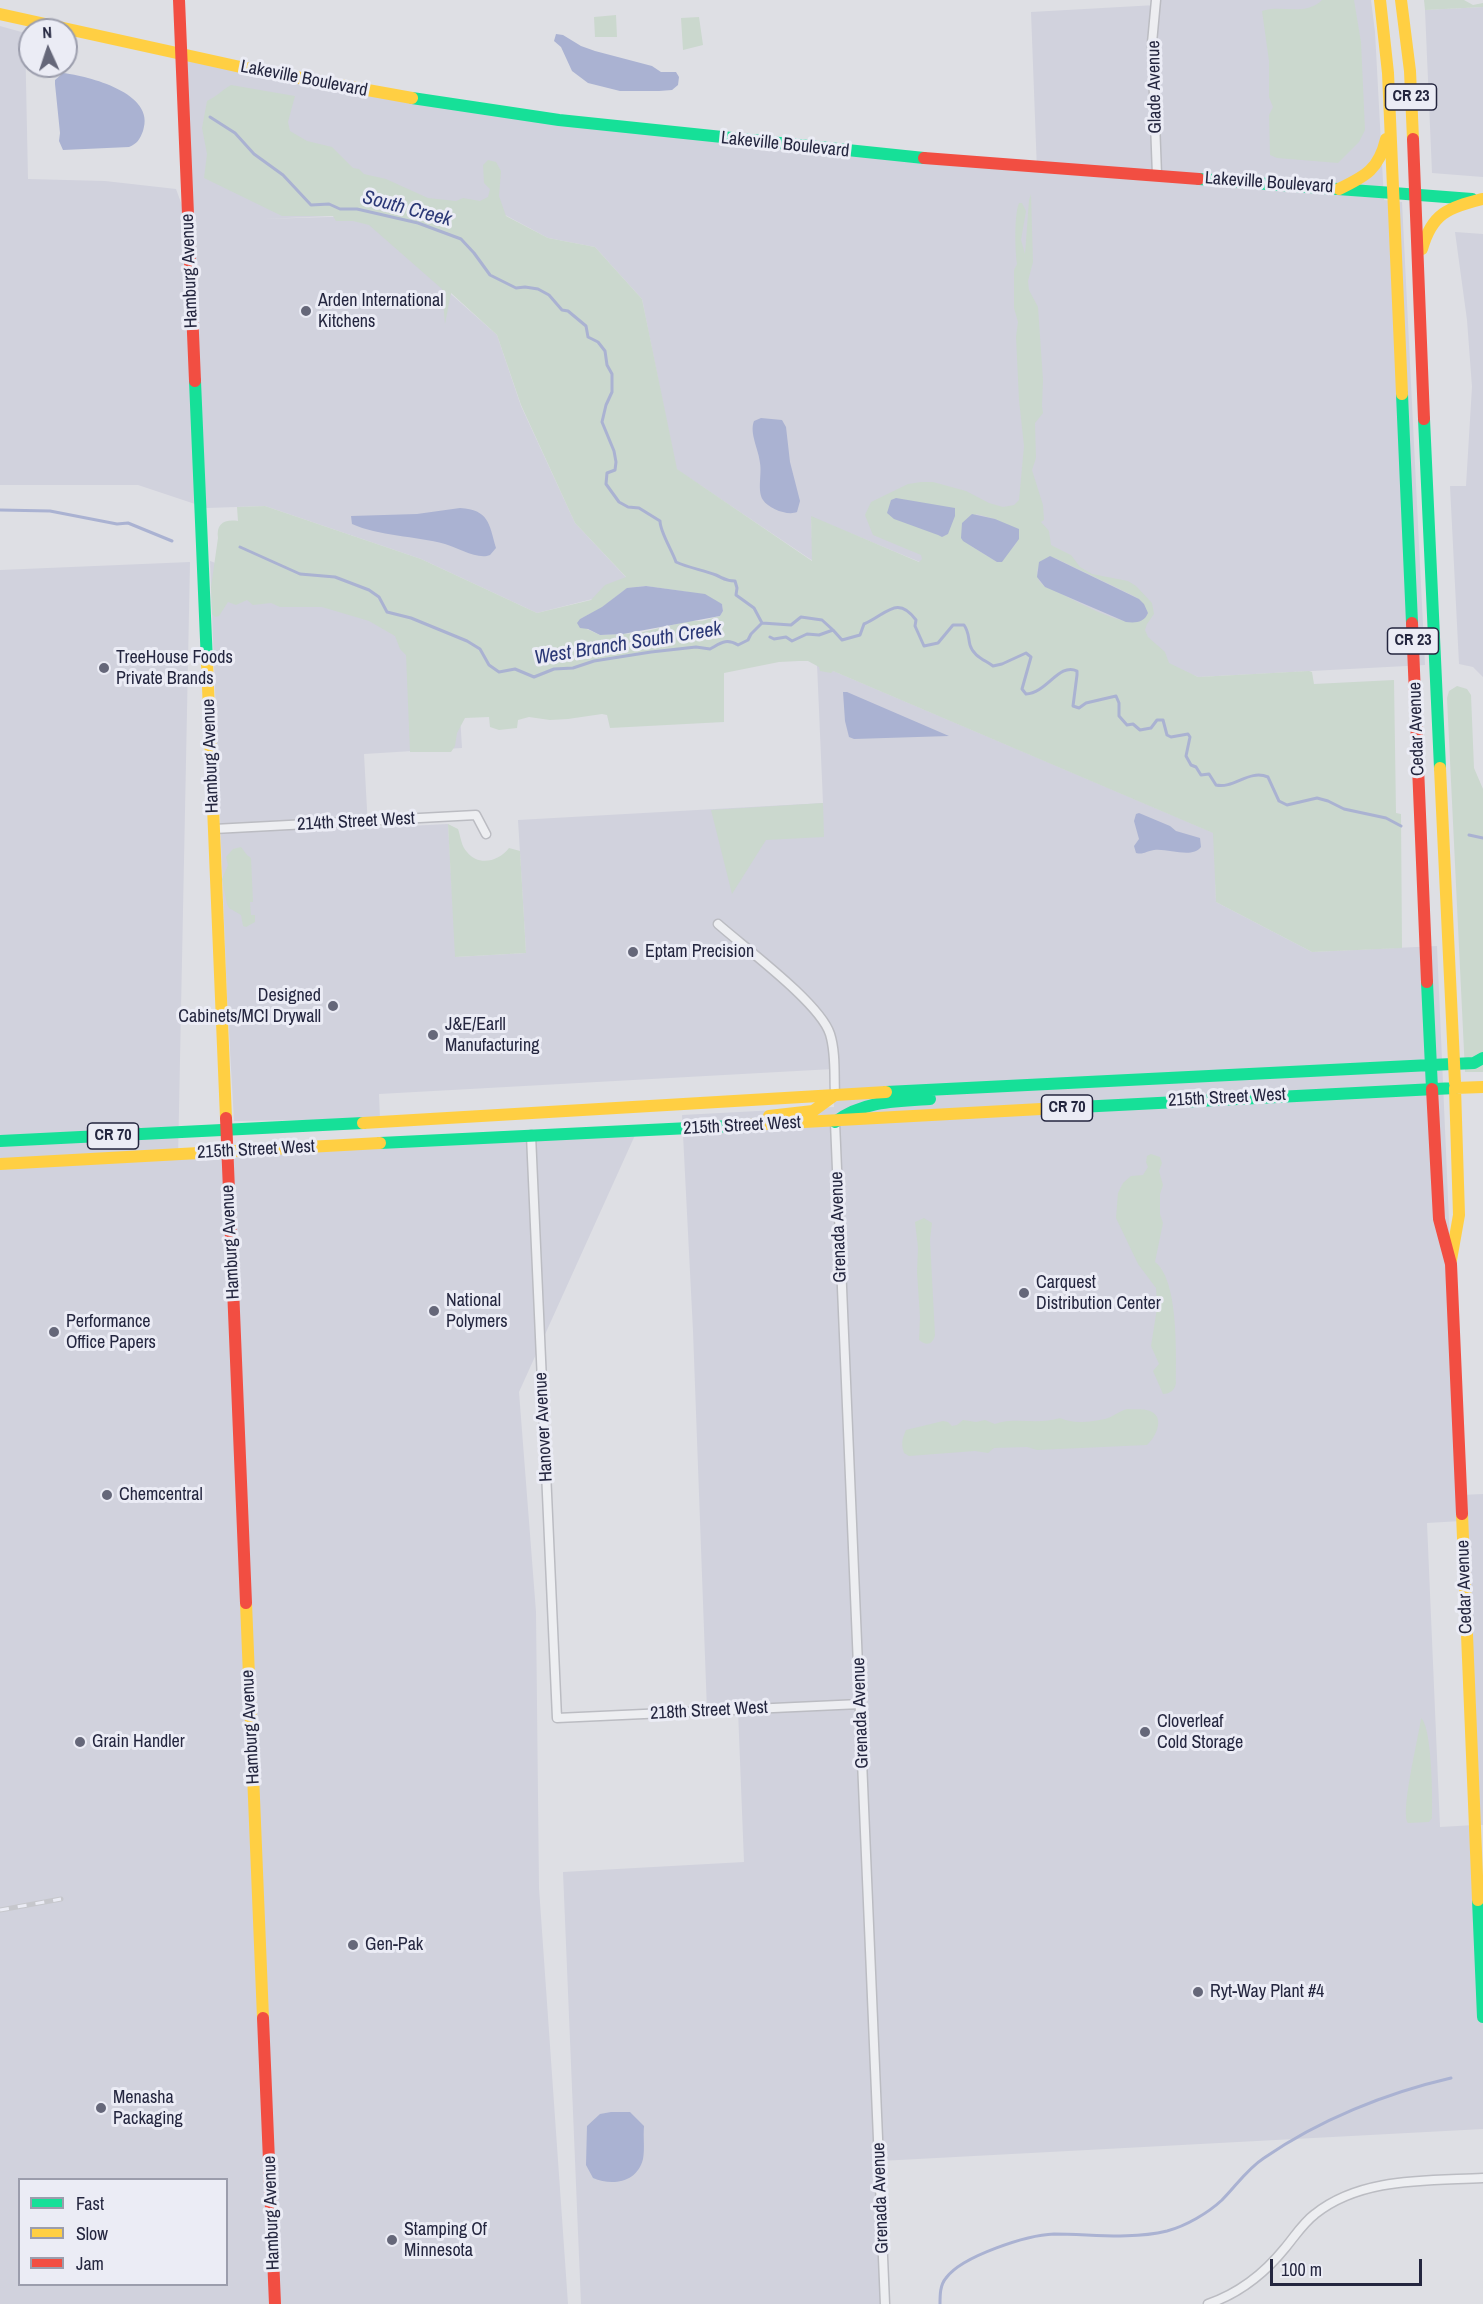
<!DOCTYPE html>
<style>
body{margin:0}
#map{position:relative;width:1483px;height:2304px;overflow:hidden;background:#dedfe4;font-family:"Archivo Narrow",sans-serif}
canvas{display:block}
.legend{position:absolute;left:18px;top:2178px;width:210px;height:108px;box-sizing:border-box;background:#ebecf5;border:2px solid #9b9dac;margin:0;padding:8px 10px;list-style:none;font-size:18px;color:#24263f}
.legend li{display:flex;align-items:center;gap:12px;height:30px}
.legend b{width:30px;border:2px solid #9b9dac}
.north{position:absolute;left:18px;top:18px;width:60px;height:60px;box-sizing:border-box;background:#ebecf5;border:2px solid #9b9dac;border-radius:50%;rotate:357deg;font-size:16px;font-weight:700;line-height:24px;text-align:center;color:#24263f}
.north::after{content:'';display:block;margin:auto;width:21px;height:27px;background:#656779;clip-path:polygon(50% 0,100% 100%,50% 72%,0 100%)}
.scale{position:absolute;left:1270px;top:2259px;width:152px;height:27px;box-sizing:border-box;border:3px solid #24263f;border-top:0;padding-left:8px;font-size:18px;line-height:21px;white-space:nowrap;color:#24263f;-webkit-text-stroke:4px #ebecf5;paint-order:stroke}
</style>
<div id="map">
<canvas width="1483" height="2304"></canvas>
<ul class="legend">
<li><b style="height:8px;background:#16e098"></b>Fast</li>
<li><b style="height:8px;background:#ffcf43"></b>Slow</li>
<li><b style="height:8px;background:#f24e42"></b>Jam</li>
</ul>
<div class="north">N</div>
<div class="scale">100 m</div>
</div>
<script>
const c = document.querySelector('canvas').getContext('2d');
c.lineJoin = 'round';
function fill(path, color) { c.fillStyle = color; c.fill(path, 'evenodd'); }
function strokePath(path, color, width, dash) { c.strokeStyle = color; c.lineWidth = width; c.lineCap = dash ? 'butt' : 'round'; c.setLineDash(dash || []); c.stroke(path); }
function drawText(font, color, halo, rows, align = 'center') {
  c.font = font + ' "Archivo Narrow",sans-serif'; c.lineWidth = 6; c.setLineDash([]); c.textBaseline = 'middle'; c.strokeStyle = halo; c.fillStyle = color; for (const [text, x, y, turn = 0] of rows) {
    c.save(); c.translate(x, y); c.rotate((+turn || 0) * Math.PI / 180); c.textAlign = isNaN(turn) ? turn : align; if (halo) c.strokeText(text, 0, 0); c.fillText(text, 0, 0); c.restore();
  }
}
fill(new Path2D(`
 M1156 0H1371L1375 32 1384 200 1402 202 1425 665 1198 677 811 517 813 561 676 469 642 299 595 247 548 238 494 209 263 219 363 216 497 335 521 406 575 523 636 588 537 613 421 559 265 506 207 508 138 485H0V26L25 33 28 179 105 181 176 189 187 219 182 56 403 97 1037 171 1031 12 1156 5Z
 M1483 7V177L1432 173 1425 10Z
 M1455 232 1483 234V677L1473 667 1459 664 1450 486H1466L1472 387 1467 320Z
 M210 561 456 648 462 748 364 754 368 828 448 824 456 957 526 953 518 820 823 803 817 664 1214 833 1216 902 1312 952 1437 946 1461 1495 1483 1494V1825H1476L1483 2006V2129L880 2161 885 2304H581L563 1872 744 1862 738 1710 707 1711 693 1331 682 1115 834 1107 833 1069 379 1094 380 1119 234 1121 227 997ZM1461 1521 1475 1825 1440 1827 1427 1523Z
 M190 562 178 1159 636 1133 519 1392 536 1612 539 1888 568 2304H0V570ZM20 2180H226V2284H20Z`), '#d1d2dd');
fill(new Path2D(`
 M1322 0H1354L1361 42 1365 130 1359 142 1338 163 1277 158 1270 155 1269 115 1273 107 1269 97V61L1262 11C1281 4 1305 17 1322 0Z
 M1424 0H1464L1473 5 1483 3V7L1425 10Z
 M616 15 617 37H595L594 17Z
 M699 17 703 45 683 50 681 18Z
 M231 85 295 96 288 122 290 131 307 141 332 147 353 168 359 169 364 174 386 179 428 198 456 201 463 198 480 201 488 197 490 189 484 183 483 165 488 160 496 162 501 171 499 196 506 216 548 238 595 247 642 299 677 469 812 561 811 516 919 562 922 559 921 555 873 535 865 515 871 502 908 484 921 482H933L966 491 989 503 1003 507 1014 505 1019 500 1024 446 1019 400 1016 337 1018 322 1014 308V270L1017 264C1015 250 1014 215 1019 203H1022L1026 211 1021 240 1025 254 1029 200 1031 194 1033 262 1028 281 1029 290 1038 307 1043 380 1042 406 1043 413 1035 423 1036 458 1032 470 1043 505 1044 520 1041 522 1049 531 1051 545 1071 555 1080 567 1092 574 1128 581 1136 586 1152 603 1154 614 1147 624 1145 630 1148 637 1165 652 1169 663 1198 677 1309 671 1312 672 1314 684 1394 680 1396 813 1401 814 1402 948 1312 952 1216 902 1213 833 833 671 831 673 820 671 819 667 808 661H799L779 662 724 673V722L610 728 607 715 602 714 568 719 550 720 529 717 518 720 517 728 499 730 490 727 489 717 465 718 457 733 455 746 451 752H410L406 655 400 649 395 636 369 621 322 607H280L271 603 253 605 247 600 236 605 228 602 219 616 215 617 212 614 211 587 218 538C216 524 224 519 238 521L237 507 265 506 421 559 537 613 591 600 605 585 626 577 575 523 521 405 497 335 451 293 445 324 442 289 369 225 353 221H336L333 216H282L204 178 207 154 202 128 207 101C216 97 222 90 231 85ZM976 514 995 519 1016 544 997 562 971 546ZM1055 558 1130 594 1139 599 1148 613C1136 641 1065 592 1045 587L1039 581 1037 570ZM646 586 688 592 722 604 723 611 720 616 702 621H688L639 633 600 635 587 629 580 619 602 608 627 588Z
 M1457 686 1467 689 1471 695 1474 768 1483 789V1072H1465L1447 698 1449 691Z
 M823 803 824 837 766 840 732 894 711 810Z
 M448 824 458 829C461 837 461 846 467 852 479 867 499 861 509 848L520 851 526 953 455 957Z
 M241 847 247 855 251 858 253 902H250L251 915H255V922L246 927 243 926 241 915 229 908 227 904 222 879 228 865 226 857 233 849Z
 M1151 1154 1160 1157 1162 1163 1159 1171 1163 1185 1160 1194V1214L1163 1223 1155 1262C1179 1280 1176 1355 1176 1383 1175 1390 1170 1394 1163 1394L1153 1371 1159 1364 1151 1346 1157 1308 1156 1288 1138 1264 1116 1218 1118 1193 1123 1183 1131 1176 1143 1175 1148 1167 1146 1162 1147 1156Z
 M924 1218 932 1223 930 1240 935 1335C933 1345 926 1346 919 1340L920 1317 917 1272 918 1248 915 1222Z
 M1127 1409C1135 1410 1145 1408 1152 1412 1165 1419 1155 1438 1147 1445L1037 1450 1027 1447 994 1448 988 1453 975 1451 909 1456 904 1453C901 1444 902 1439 906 1430L943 1421 948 1422 952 1426 957 1425 963 1420 976 1422 985 1420 995 1424C1014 1417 1040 1425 1060 1418 1072 1424 1092 1422 1105 1419 1113 1417 1119 1411 1127 1409Z
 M1421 1718C1432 1726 1433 1802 1432 1818L1429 1822 1408 1823C1400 1812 1419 1736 1421 1718Z`), '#cbd8ce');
fill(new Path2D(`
 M556 34 563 35 581 46 595 51 652 66 661 72H676L679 77 678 85 672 90 659 91H620L588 83 572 71 561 47 554 41Z
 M63 73C88 76 157 93 143 131 140 139 137 144 129 147L63 150 59 141 60 133 55 84V80Z
 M761 418 782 420 786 427 790 462 800 501 797 512C788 516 769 509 763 500 757 491 762 474 760 463 759 450 749 433 754 421Z
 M896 498 955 508V516L948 534 942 537 938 535 894 519 887 513 891 500Z
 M460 508C489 510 489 523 496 548L490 555C478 560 458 548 445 544 416 536 378 536 352 524L351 516 417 514Z
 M972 514 995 519 1019 529V539L1002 562H997L963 541 961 538 962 523Z
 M1050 556 1139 599 1144 604 1148 613C1144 623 1135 623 1126 622L1045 587 1037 577 1039 562Z
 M646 586 705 594 722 604 723 611 720 616 623 634 600 635 588 629 580 628 577 623 580 619 602 607 627 588Z
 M843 692H847L949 736 854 739 849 737 845 721Z
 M1139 813 1170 826 1176 831 1200 838 1201 847C1192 859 1168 848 1154 850 1146 851 1144 855 1136 853L1134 846 1139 839 1134 821 1136 814Z
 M611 2112H630L644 2126C643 2137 645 2149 643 2159 637 2183 612 2186 593 2178L586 2165 587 2126 600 2114Z`), '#aab2d2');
strokePath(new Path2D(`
 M210 117 235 133 254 154 283 175 311 205 329 204 340 209H357L418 223 461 239 474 253 490 275 516 288 525 287 538 289 549 295 562 310 568 311 586 326 588 337 598 342 605 351 607 365 612 374V392L606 405 602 422 614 451 616 462 615 470 607 473 606 484 619 502 628 507 639 508 660 521C660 532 672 550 676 562 689 568 703 570 716 575 723 578 725 581 735 581L737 588 736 595 754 608 762 623
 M0 510 50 511 117 524 128 523 172 541
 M240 547 300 574 335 577 369 590 379 597 387 612 411 618 467 641 480 649 489 665 499 672 515 669 534 677 554 669 573 668 594 661 651 652 696 647 710 649C721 643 726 638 738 645L748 640 751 634 762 623
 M762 623 791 625 801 617 822 620 833 630
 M770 637 774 639 786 637 792 641 807 634 819 635 833 630 842 640 860 635 864 624C886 615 897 594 916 620L915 626 924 646 938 643 953 625H964C969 632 968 637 970 645 973 656 985 660 993 666L1002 664 1026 653 1031 657 1022 689 1026 694C1047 693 1059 662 1077 671V675L1073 706 1079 708 1086 703 1116 696 1119 703V716L1127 725 1133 724 1140 730 1151 728 1157 720H1163L1167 735 1171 737 1188 734 1190 737 1186 756 1191 765 1196 767 1201 775 1209 774 1216 785C1234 789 1249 769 1268 777L1279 801 1287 805 1317 798 1328 801 1344 809 1386 818 1401 826
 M1469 835 1483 838
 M940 2304C940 2295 940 2285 946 2278 962 2256 1027 2235 1054 2234 1092 2234 1129 2240 1167 2231 1186 2226 1208 2213 1222 2200 1236 2186 1247 2169 1264 2158 1319 2120 1386 2093 1451 2078`), '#aab2d2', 3);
const street = new Path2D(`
 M1156 0 1152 43 1157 175
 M214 829 476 815 486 834
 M718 924C745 948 820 1003 830 1034 836 1053 834 1075 835 1095
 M835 1122 885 2304
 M531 1135 557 1718 860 1704
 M1208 2304C1240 2293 1264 2274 1285 2248 1295 2236 1303 2223 1315 2214 1361 2177 1427 2181 1483 2178`);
strokePath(street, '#bbbcc2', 11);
strokePath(street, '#edeef1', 8);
strokePath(new Path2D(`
 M412 98 559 120 924 158
 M1199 179 1393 193
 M1393 193 1472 199
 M195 381 207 663
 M1402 394 1412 623
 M1424 419 1440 768
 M1427 982 1432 1089
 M1431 1065 1474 1063 1483 1058
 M886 1092 1431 1065
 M1059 1108 1455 1088V1083
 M835 1122C863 1101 896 1101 930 1099
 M0 1141 363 1123
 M380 1143 731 1126
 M1478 1900 1483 2017`), '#16e098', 12);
strokePath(new Path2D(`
 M1380 0 1388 73 1402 394
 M1401 0 1410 71 1413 139
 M0 14 245 68 412 98
 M1339 189C1366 176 1379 169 1386 139
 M1422 249C1432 213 1448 208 1482 199
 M207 663 226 1118
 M1440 768 1455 1083
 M769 1116 813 1111 835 1095
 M363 1123 886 1092
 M731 1126 1059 1108
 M0 1164 380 1143
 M1451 1260 1459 1215 1455 1088 1483 1087
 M1462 1514 1478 1900
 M246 1603 263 2018`), '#ffcf43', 12);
strokePath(new Path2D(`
 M179 0 195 381
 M1413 139 1424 419
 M924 158 1199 179
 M1412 623 1427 982
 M1432 1089 1439 1219 1451 1264 1462 1514
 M226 1118 246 1603
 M263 2018 275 2304`), '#f24e42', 12);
const rail = new Path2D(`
 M0 1910 61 1899`);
strokePath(rail, '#c6c7cc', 5);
strokePath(rail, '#ebecf5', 3, [9]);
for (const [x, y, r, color] of [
 [306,311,6,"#656779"],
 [104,668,6,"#656779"],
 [633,952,6,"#656779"],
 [333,1006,6,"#656779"],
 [433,1035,6,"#656779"],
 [1024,1293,6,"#656779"],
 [434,1311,6,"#656779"],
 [54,1332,6,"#656779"],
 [107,1495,6,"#656779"],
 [1145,1732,6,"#656779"],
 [80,1742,6,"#656779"],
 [353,1945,6,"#656779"],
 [1198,1992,6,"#656779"],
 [101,2108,6,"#656779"],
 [392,2240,6,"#656779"]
]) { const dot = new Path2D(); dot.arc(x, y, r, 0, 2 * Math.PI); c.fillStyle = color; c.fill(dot); strokePath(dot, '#ebecf5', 2); }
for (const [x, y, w] of [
 [1411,97,51],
 [1413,641,51],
 [1067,1108,51],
 [113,1136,51]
]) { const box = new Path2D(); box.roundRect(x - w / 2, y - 13, w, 26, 4.5); c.fillStyle = '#ebecf5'; c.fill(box); strokePath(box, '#24263f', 1.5); }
drawText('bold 16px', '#24263f', null, [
 ["CR 23",1411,97],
 ["CR 23",1413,641],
 ["CR 70",1067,1108],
 ["CR 70",113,1136]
]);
drawText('18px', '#24263f', '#ebecf5', [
 ["Lakeville Boulevard",304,79,11],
 ["Glade Avenue",1155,87,-91],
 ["Lakeville Boulevard",785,145,6],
 ["Lakeville Boulevard",1269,183,4],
 ["Hamburg Avenue",190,271,-92],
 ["Cedar Avenue",1417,729,-92],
 ["Hamburg Avenue",211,756,-92],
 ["214th Street West",356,822,-3],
 ["215th Street West",1227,1098,-3],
 ["215th Street West",742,1126,-3],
 ["215th Street West",256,1150,-3],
 ["Grenada Avenue",839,1227,-92],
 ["Hamburg Avenue",231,1242,-93],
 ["Hanover Avenue",544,1427,-93],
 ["Cedar Avenue",1465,1587,-92],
 ["218th Street West",709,1711,-3],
 ["Grenada Avenue",861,1713,-92],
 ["Hamburg Avenue",251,1727,-93],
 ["Grenada Avenue",881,2198,-92],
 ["Hamburg Avenue",272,2213,-92]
]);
drawText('18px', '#24263f', '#ebecf5', [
 ["Arden International",318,301],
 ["Kitchens",318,322],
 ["TreeHouse Foods",116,658],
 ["Private Brands",116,679],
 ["Eptam Precision",645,952],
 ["Designed",321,996,"right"],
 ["Cabinets/MCI Drywall",321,1017,"right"],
 ["J&E/Earll",445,1025],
 ["Manufacturing",445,1046],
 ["Carquest",1036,1283],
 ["Distribution Center",1036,1304],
 ["National",446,1301],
 ["Polymers",446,1322],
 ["Performance",66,1322],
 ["Office Papers",66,1343],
 ["Chemcentral",119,1495],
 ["Cloverleaf",1157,1722],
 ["Cold Storage",1157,1743],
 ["Grain Handler",92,1742],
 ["Gen-Pak",365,1945],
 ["Ryt-Way Plant #4",1210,1992],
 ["Menasha",113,2098],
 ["Packaging",113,2119],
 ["Stamping Of",404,2230],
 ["Minnesota",404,2251]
], 'left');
drawText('italic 20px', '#2b3876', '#ebecf5', [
 ["South Creek",407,209,15],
 ["West Branch South Creek",628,644,-9]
]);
</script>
